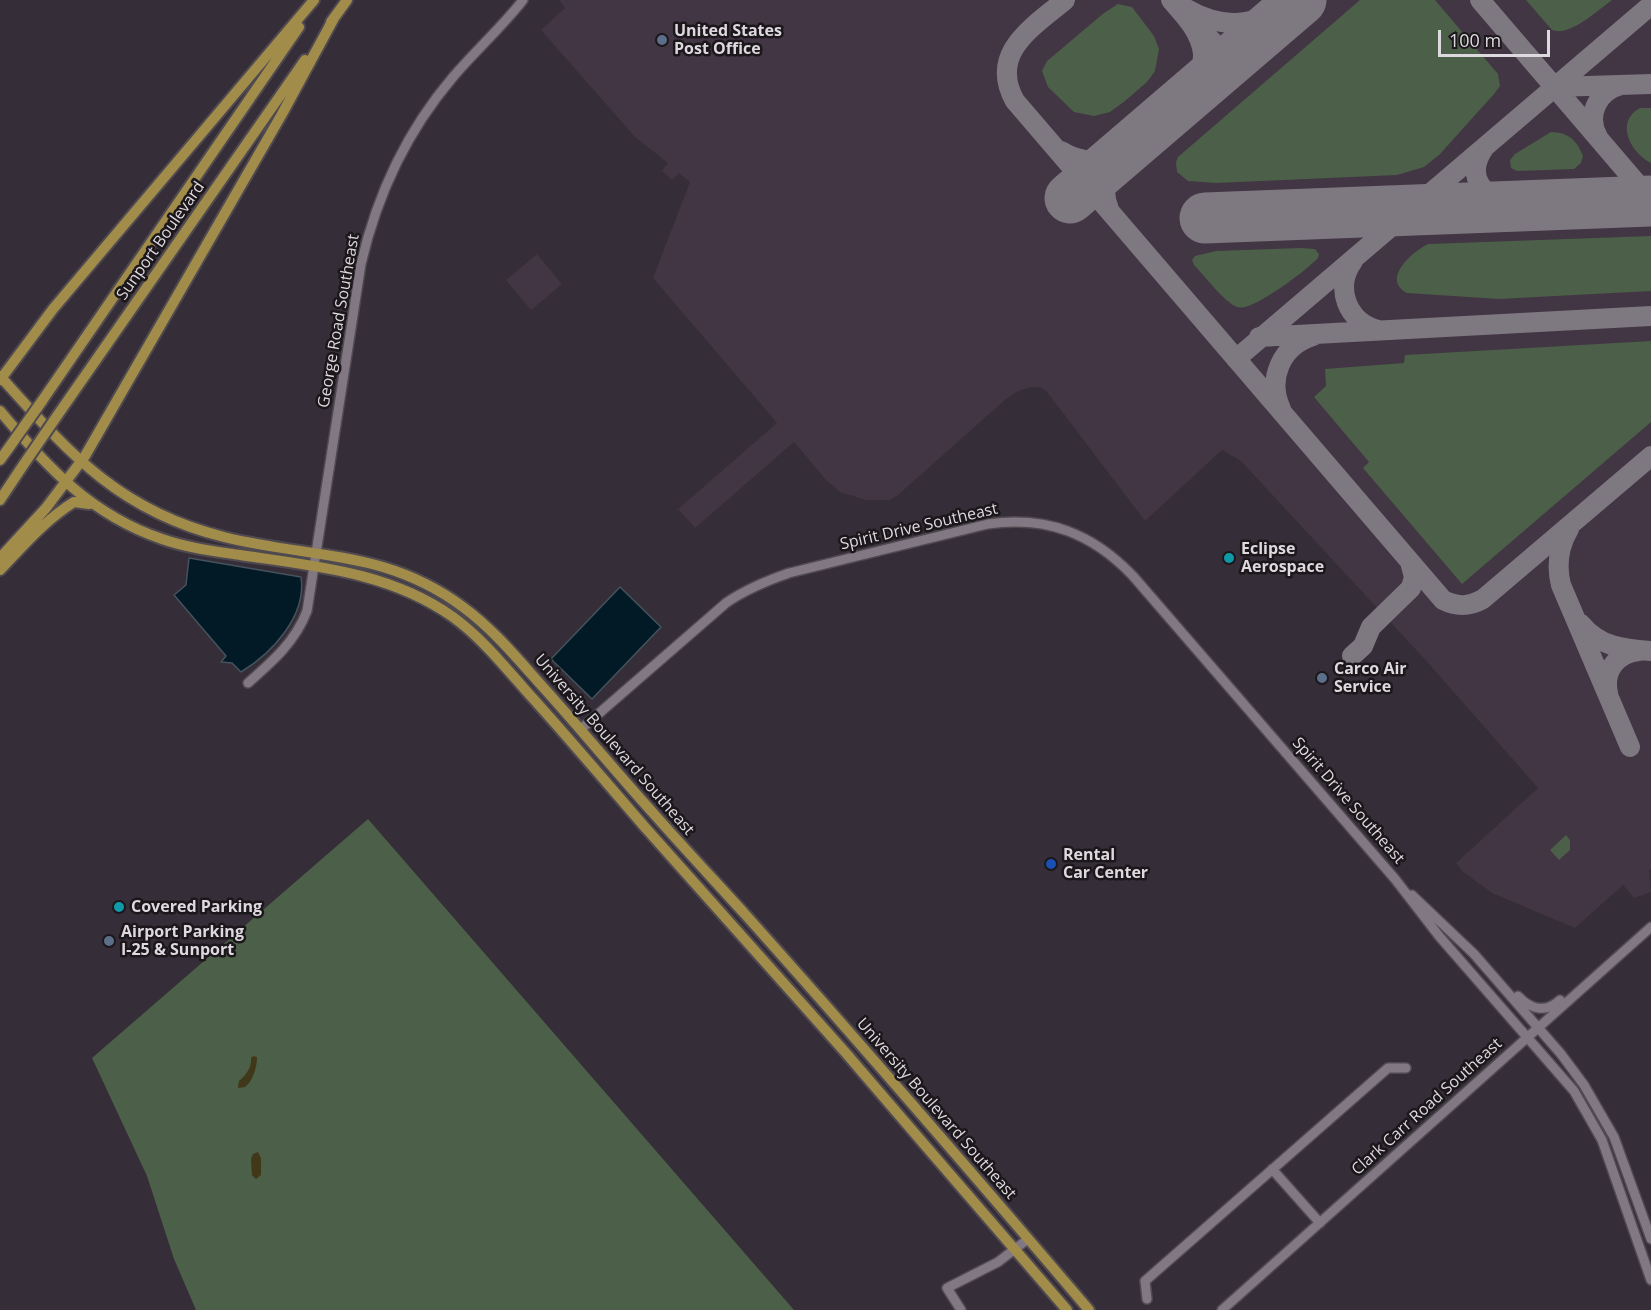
<!DOCTYPE html>
<style>
body{margin:0}
#map{position:relative;width:1651px;height:1310px;overflow:hidden;background:#352d37;font-family:"Open Sans",sans-serif}
canvas{display:block}
.scale{position:absolute;left:1438px;top:30px;width:112px;height:27px;box-sizing:border-box;border:3px solid #ded9df;border-top:0;padding-left:8px;font-size:18px;line-height:21px;white-space:nowrap;color:#ded9df;-webkit-text-stroke:4px #1b171b;paint-order:stroke}
</style>
<div id="map">
<canvas width="1651" height="1310"></canvas>
<div class="scale">100 m</div>
</div>
<script>
const c = document.querySelector('canvas').getContext('2d');
c.lineJoin = 'round';
function fill(path, color) { c.fillStyle = color; c.fill(path, 'evenodd'); }
function strokePath(path, color, width, dash) { c.strokeStyle = color; c.lineWidth = width; c.lineCap = dash ? 'butt' : 'round'; c.setLineDash(dash || []); c.stroke(path); }
function drawText(font, color, halo, rows, align = 'center') {
  c.font = font + ' "Open Sans",sans-serif'; c.lineWidth = 5; c.setLineDash([]); c.textBaseline = 'middle'; c.strokeStyle = halo; c.fillStyle = color; for (const [text, x, y, turn = 0] of rows) {
    c.save(); c.translate(x, y); c.rotate((+turn || 0) * Math.PI / 180); c.textAlign = isNaN(turn) ? turn : align; if (halo) c.strokeText(text, 0, 0); c.fillText(text, 0, 0); c.restore();
  }
}
fill(new Path2D(`
 M559 0H1651V869L1649 870 1651 892 1634 898 1623 885 1575 928 1492 893 1462 871 1456 863 1538 788 1430 665 1241 461 1222 450 1145 521 1047 392 1040 387H1031L1018 391 1006 399 898 495 890 500H866L840 492 827 481 794 442 695 528 678 509 777 423 653 278 690 182 679 173 672 180 662 171 668 163 635 137 541 30 565 8Z
 M537 254 562 284 531 310 506 280Z`), '#423544');
fill(new Path2D(`
 M1360 0H1435L1498 74 1500 86 1494 94 1440 154 1424 167 1397 175 1216 183 1188 181 1177 172 1176 162 1178 157Z
 M1526 0H1612C1598 10 1570 37 1552 30Z
 M1118 4 1132 7 1154 36 1159 49 1155 71 1147 82 1125 101 1110 112 1094 116 1074 112 1048 87 1042 71 1047 61 1104 13Z
 M1640 108H1651V163C1631 153 1614 122 1640 108Z
 M1551 132C1568 132 1577 140 1583 156L1581 163 1574 169 1517 171 1511 168 1510 160 1515 154Z
 M1651 236V291L1499 299 1407 293C1381 279 1412 252 1428 244Z
 M1300 248 1315 249 1319 254 1318 258C1307 270 1251 313 1237 307 1224 302 1204 275 1194 265L1192 260 1195 256 1216 251Z
 M1651 341V422L1462 584 1363 468 1369 462 1314 397 1326 386 1325 369 1404 363 1405 355Z
 M368 819 794 1310H196L174 1259 147 1176 92 1058Z
 M1566 835 1570 840V850L1559 860 1550 850Z`), '#4c5f48');
fill(new Path2D(`
 M253 1056 257 1057C257 1067 253 1081 245 1087L238 1088 239 1081C246 1075 252 1067 251 1058Z
 M258 1152 261 1158V1175L256 1179 252 1175 251 1159 253 1154Z`), '#403818');
const water = new Path2D(`
 M189 558 301 577C307 616 272 653 241 672L232 663 221 662 226 656 174 595 186 585Z
 M620 587 661 627 592 699 551 659Z`);
fill(water, '#021a25');
strokePath(water, '#44535d', 1.5);
strokePath(new Path2D(`
 M1065 0C1033 27 988 53 1015 101L1443 600C1457 607 1469 607 1483 599L1651 456
 M1480 0 1651 200
 M1180 5C1226 34 1253 24 1298 2
 M1197 26 1231 60
 M1555 87 1651 84
 M1598 137C1586 116 1597 91 1621 85
 M1484 148C1464 177 1484 197 1511 206
 M1061 151C1078 162 1104 165 1122 154 1132 148 1141 137 1150 130 1173 110 1204 89 1203 54 1201 32 1185 16 1171 0
 M1109 209C1100 187 1107 172 1121 154
 M1353 261C1334 287 1347 322 1378 330
 M1259 337 1651 316
 M1236 359 1651 5
 M1281 409C1267 379 1281 346 1313 336
 M1569 529C1559 546 1556 565 1561 585L1630 747
 M1581 624C1600 647 1623 649 1651 651
 M1352 656 1363 646 1371 627 1411 588 1414 577 1410 562
 M1608 693C1603 671 1617 653 1639 651`), '#7e7880', 20);
strokePath(new Path2D(`
 M1070 198 1301 0
 M1205 218 1651 201`), '#7e7880', 51);
const minor = new Path2D(`
 M248 683C273 661 295 642 307 611L361 264C377 195 407 131 453 77 475 51 502 27 523 0
 M581 729 726 603C746 589 766 581 789 573L988 524C1047 516 1092 533 1133 576L1395 879 1439 936 1574 1091 1602 1140 1651 1280
 M1412 895 1474 954 1561 1054 1584 1085 1614 1137 1651 1239
 M1518 996C1531 1010 1546 1013 1560 1000
 M1272 1169 1320 1223
 M1147 1299 1145 1281 1388 1068H1406
 M961 1310 947 1288 998 1262 1028 1239
 M1222 1310 1651 927`);
const major = new Path2D(`
 M331 22 347 0
 M0 376C69 453 119 511 224 537 312 559 385 549 463 607 493 629 517 658 542 686 580 728 616 772 654 814 683 847 714 880 744 913 861 1044 975 1176 1089 1310
 M0 380 53 309 314 0
 M42 401 299 27
 M0 411C47 467 91 515 162 539 188 548 214 551 240 555 314 566 390 572 453 617 482 638 505 667 529 694 568 737 605 781 643 825 710 901 778 976 845 1052 919 1138 992 1224 1067 1310
 M57 416 305 60
 M0 460 8 449
 M0 500 24 464
 M0 558 46 508 85 456 282 114 334 18
 M0 570C23 546 45 520 74 502L89 504`);
strokePath(minor, '#4f4950', 12);
strokePath(major, '#4f4950', 14);
strokePath(minor, '#827883', 9);
strokePath(major, '#a28c4a', 10);
const majorBridge = new Path2D(`
 M8 449 42 401
 M24 464 57 416`);
strokePath(majorBridge, '#4f4950', 14, []);
strokePath(majorBridge, '#a28c4a', 10);
for (const [x, y, r, color] of [
 [662,40,6,"#5c6f8a"],
 [1229,558,6,"#0f9aa8"],
 [1322,678,6,"#5c6f8a"],
 [1051,864,6,"#1a4fb4"],
 [119,907,6,"#0f9aa8"],
 [109,941,6,"#5c6f8a"]
]) { const dot = new Path2D(); dot.arc(x, y, r, 0, 2 * Math.PI); c.fillStyle = color; c.fill(dot); strokePath(dot, '#1b171b', 2); }
drawText('bold 16px', '#ded9df', '#1b171b', [
 ["United States",674,31],
 ["Post Office",674,49],
 ["Eclipse",1241,549],
 ["Aerospace",1241,567],
 ["Carco Air",1334,669],
 ["Service",1334,687],
 ["Rental",1063,855],
 ["Car Center",1063,873],
 ["Covered Parking",131,907],
 ["Airport Parking",121,932],
 ["I-25 & Sunport",121,950]
], 'left');
drawText('16px', '#ded9df', '#1b171b', [
 ["Sunport Boulevard",161,241,-55],
 ["George Road Southeast",339,321,-80],
 ["Spirit Drive Southeast",919,527,-13],
 ["University Boulevard Southeast",614,745,49],
 ["Spirit Drive Southeast",1348,801,49],
 ["Clark Carr Road Southeast",1427,1107,-42],
 ["University Boulevard Southeast",936,1109,49]
]);
</script>
